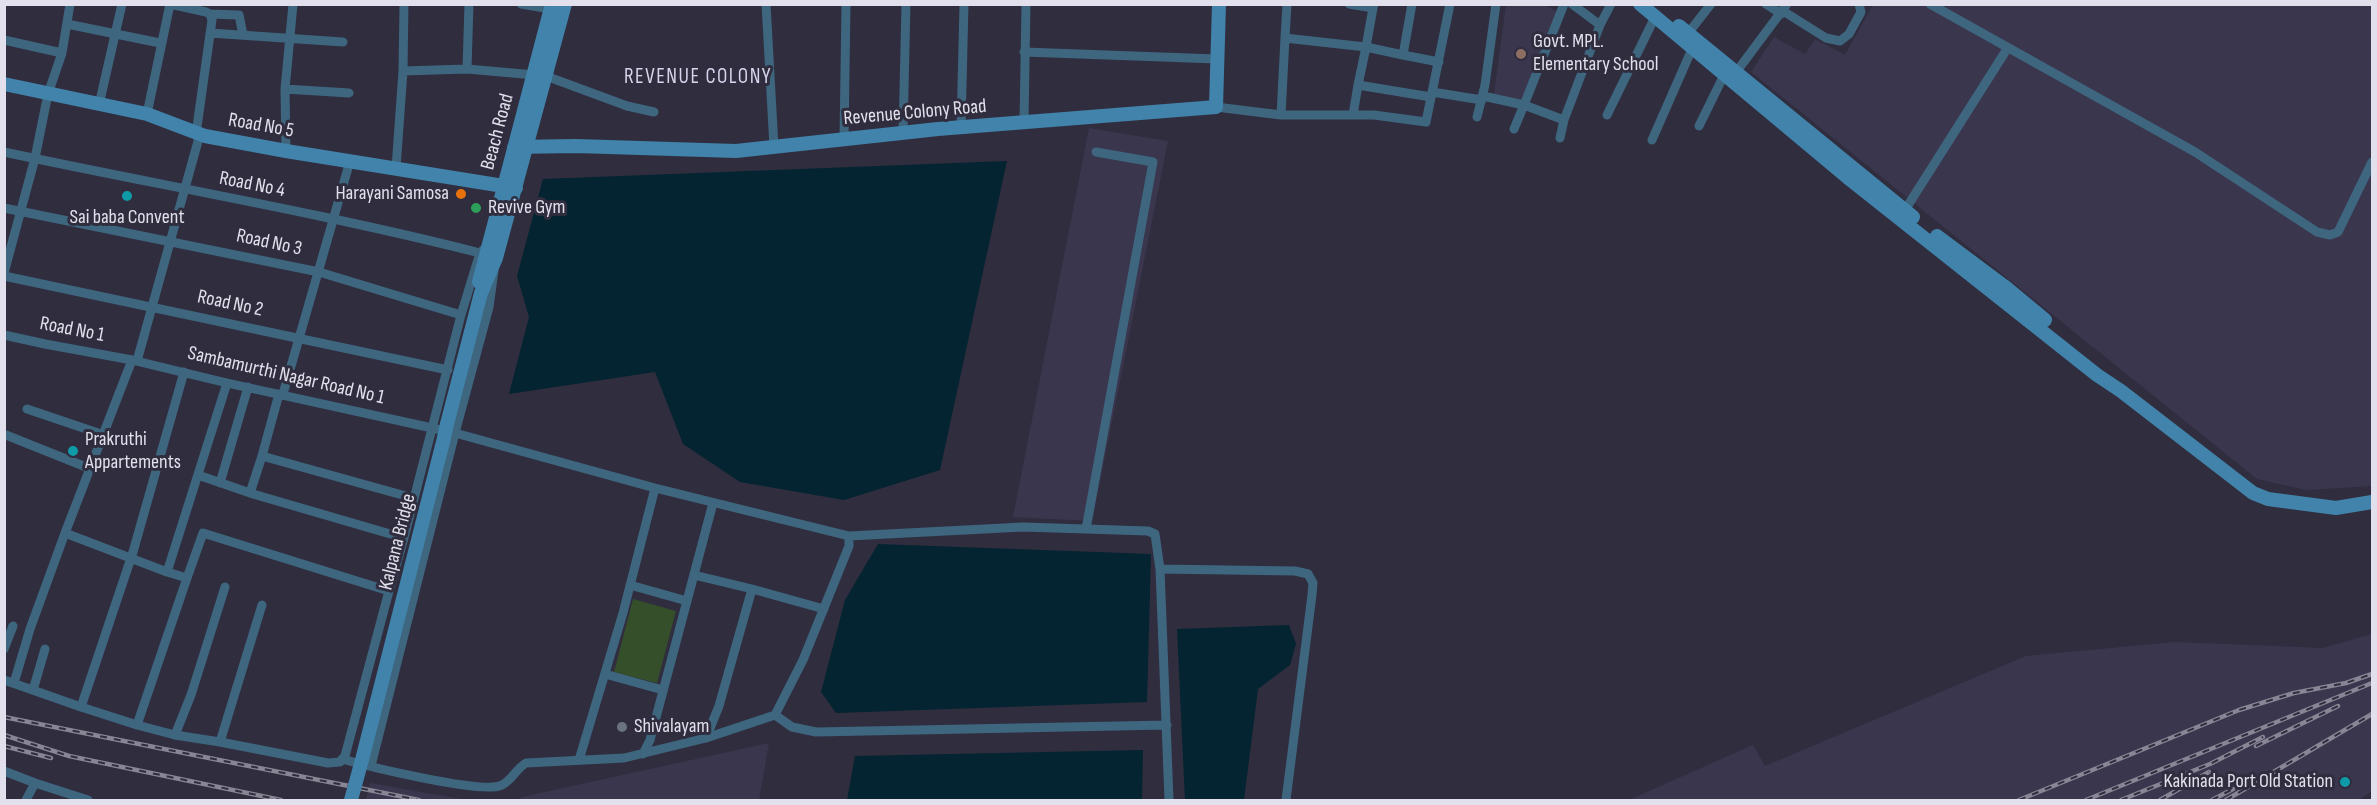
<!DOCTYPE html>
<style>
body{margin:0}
#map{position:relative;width:2377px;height:805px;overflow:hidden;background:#302d3f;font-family:"Sofia Sans Condensed",sans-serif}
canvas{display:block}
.frame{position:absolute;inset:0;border:6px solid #e2e0ec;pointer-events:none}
</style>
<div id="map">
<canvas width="2377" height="805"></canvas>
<div class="frame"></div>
</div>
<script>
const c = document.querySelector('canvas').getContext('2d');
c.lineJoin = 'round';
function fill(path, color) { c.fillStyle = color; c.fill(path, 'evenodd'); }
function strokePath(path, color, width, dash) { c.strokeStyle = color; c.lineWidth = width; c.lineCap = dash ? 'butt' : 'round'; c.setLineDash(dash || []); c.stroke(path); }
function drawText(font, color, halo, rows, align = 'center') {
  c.font = font + ' "Sofia Sans Condensed",sans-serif'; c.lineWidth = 6; c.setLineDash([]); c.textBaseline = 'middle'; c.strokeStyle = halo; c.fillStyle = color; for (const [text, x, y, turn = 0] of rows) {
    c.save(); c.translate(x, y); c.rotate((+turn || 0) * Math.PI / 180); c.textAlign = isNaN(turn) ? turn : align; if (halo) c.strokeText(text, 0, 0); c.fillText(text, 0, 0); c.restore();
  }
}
fill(new Path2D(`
 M1506 5H1545L1559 13 1522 103 1494 94Z
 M1873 5H2372V486L2306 490 2257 479 1751 72 1774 37 1805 54 1815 39 1845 55Z
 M1089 128 1168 141 1092 521 1013 517Z
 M2372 634V791L2359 800H1629L1753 745 1765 766 2026 656 2175 642 2323 648Z
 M769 743 759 800H517L522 797Z
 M370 783 467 800H366Z`), '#3a364e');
fill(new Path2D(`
 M633 599 676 611 657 683 614 672Z`), '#344f2a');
fill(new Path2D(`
 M1007 161 940 470 844 500 740 482 683 444 655 372 509 394 529 317 517 276 543 179Z
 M878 544 1151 554 1147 702 836 713 821 692 845 600Z
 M1289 625 1296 644 1290 665 1258 689 1244 800H1185L1177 629Z
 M1143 750 1142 800H847L855 756Z`), '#032430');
strokePath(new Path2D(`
 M170 4 206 12 210 14 212 20 196 134
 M521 4 551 9
 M766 4 774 147
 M1287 4 1285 38 1366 47 1358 85 1431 97
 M1349 4 1373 8 1374 4
 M1412 4 1403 55 1439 62
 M1766 4 1781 14
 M1930 4 2195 152 2317 232 2330 235 2338 232 2372 162
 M1373 8 1366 47 1403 55
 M1783 11 1826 38 1840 41 1849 34 1861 12 1859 4
 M210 14 239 15 243 35
 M67 24 160 43
 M1600 25 1611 4
 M210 33 343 42
 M1686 36 1711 4
 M4 40 62 53
 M1024 52 1217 59
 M467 69 469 4
 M403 71 404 4
 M1737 71 1787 4
 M285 89 349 93
 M1432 92 1482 100
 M1483 96 1524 105 1564 4
 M99 105 122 4
 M1216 107 1281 115H1353L1358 85
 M147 114 170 4
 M1281 115 1285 38
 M1353 115H1374L1426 122 1450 4
 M1607 115 1655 17
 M1477 117 1485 85 1496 4
 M1024 122 1026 4
 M1699 126 1724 75
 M961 127 964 4
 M1514 129 1524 105 1564 120 1600 25 1572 4
 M903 133 906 4
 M1560 138 1564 120
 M844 139 846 4
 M1652 140 1692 49
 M286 151 285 89 293 4
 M4 152C163 186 323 213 480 253L483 250
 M396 168 403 71 467 69 546 76 627 106 654 112
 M4 208 319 272 461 315 480 253
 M1905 210 2007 49
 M4 273 35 158 48 94 62 53 70 4
 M4 276 448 370
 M4 335 45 344 132 360 227 383 455 433 655 488 849 536V546L803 660 775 715 706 738 624 758 526 763C516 769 512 780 502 785 484 795 367 766 342 759
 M137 361 200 134
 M283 394 350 161
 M27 409 104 435
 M6 435 91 469
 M262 456 279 394
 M198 475 253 494 404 538 461 315
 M220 483 248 387
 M250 493 262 456 413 498
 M1086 529 1153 162 1096 152
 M65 533 132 360
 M849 536 1023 527 1148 531 1155 534 1160 569 1169 800
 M1160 569 1295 571 1308 574 1313 583 1312 595 1286 800
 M694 575 752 589
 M187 578 203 533 389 591 404 538
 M630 585 687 601
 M4 649 13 626
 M605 674 663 690
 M4 680 81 707 133 552 184 372
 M14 683 30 629 65 533 167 572 227 383
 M33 690 45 649
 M81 707 137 725 187 578 167 572
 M775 715 792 727 816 732 1167 725
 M137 725 175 735 191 695 225 587
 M175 735 220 742 262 605
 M706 738 719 706 752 589 824 609
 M220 742 328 763 340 762 345 756 389 591
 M643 754 650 740 713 503
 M579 760 623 613 655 488
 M371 766 455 433 489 307 494 271
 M4 771 35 783 26 800
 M35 783 88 800`), '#3e667e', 9);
strokePath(new Path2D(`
 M1640 4 1847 177 2097 375 2121 391 2253 493 2268 499 2336 508 2372 502
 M1679 26 1913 217
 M4 84 147 114 205 136 286 151 516 188
 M514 147 576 146 736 151 938 129 1216 107 1219 4
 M1937 236 2004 286 2045 320
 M479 282 552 4
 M447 424 481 293 496 258 565 4
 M363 756 444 438`), '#4183aa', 14);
const rail = new Path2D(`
 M4 717 419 800
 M4 735 69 756 281 800
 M4 746 51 758
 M2256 746 2338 706
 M2019 800 2239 710 2294 693 2346 683 2372 674
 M2086 800 2372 683
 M2121 800 2210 764 2263 737
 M2160 800 2209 772
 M2212 800 2233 789
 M2226 800 2372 714`);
strokePath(rail, '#888695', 4.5);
strokePath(rail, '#302d3f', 2, [7]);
strokePath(new Path2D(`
 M444 438 447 424
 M351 800 363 756`), '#4183aa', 14);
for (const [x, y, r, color] of [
 [1521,54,6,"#8d6e63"],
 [461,194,6,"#e8710a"],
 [127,196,6,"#0f9aa8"],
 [476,208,6,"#2e9e5b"],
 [73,451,6,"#0f9aa8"],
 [622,727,6,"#6b7280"],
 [2345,782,6,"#0f9aa8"]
]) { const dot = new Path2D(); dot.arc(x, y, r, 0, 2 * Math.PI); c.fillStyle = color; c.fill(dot); strokePath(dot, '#302d3f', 2); }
drawText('20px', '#e2e0ec', '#302d3f', [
 ["Govt. MPL.",1533,42],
 ["Elementary School",1533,65],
 ["Harayani Samosa",449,194,"right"],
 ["Revive Gym",488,208],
 ["Sai baba Convent",127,218,"center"],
 ["Prakruthi",85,440],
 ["Appartements",85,463],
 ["Shivalayam",634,727],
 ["Kakinada Port Old Station",2333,782,"right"]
], 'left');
drawText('20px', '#e2e0ec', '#302d3f', [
 ["Revenue Colony Road",915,113,-5],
 ["Road No 5",261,126,10],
 ["Beach Road",498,132,-75],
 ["Road No 4",252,185,11],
 ["Road No 3",269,243,12],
 ["Road No 2",230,304,12],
 ["Road No 1",72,330,11],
 ["Sambamurthi Nagar Road No 1",286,376,13],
 ["Kalpana Bridge",398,542,-76]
]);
c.letterSpacing = '1.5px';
drawText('21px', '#d7d4ec', '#302d3f', [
 ["REVENUE COLONY",698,78]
]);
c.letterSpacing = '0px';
</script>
